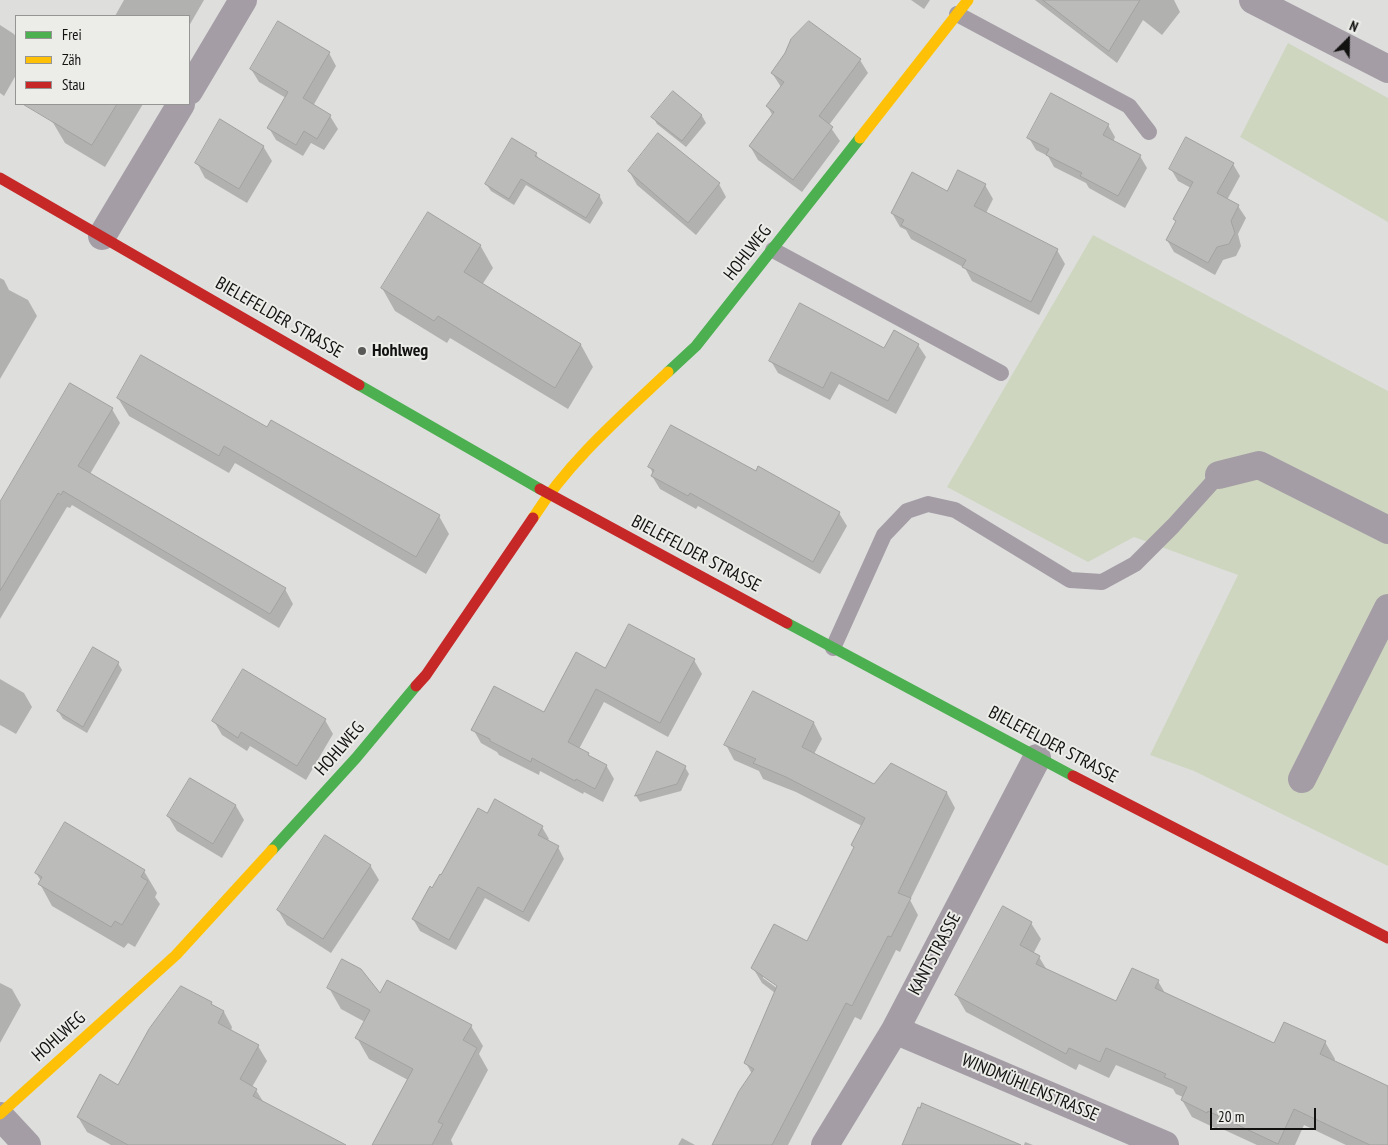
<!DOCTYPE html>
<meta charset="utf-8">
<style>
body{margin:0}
#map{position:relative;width:1388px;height:1145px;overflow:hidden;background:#dedfdd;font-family:"PT Sans Narrow",sans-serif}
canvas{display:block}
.legend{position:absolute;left:15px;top:15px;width:175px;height:90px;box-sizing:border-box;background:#ecede9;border:1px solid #959593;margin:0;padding:6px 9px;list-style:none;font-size:15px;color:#121211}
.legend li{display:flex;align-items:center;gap:10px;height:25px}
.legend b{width:25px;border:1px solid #959593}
.north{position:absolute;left:1323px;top:15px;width:50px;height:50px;-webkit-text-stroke:4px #ecede9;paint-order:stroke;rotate:23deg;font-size:14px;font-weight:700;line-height:20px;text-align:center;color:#121211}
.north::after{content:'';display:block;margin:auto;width:18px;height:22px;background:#121211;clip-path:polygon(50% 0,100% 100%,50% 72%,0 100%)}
.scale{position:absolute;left:1210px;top:1108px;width:106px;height:22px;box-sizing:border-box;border:2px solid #121211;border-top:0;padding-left:6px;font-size:15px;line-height:18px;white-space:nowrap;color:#121211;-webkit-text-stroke:4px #ecede9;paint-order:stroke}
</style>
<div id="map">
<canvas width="1388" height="1145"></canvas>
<ul class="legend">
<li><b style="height:6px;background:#4caf50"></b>Frei</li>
<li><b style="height:6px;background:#ffc107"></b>Zäh</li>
<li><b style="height:6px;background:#c62828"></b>Stau</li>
</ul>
<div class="north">N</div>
<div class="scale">20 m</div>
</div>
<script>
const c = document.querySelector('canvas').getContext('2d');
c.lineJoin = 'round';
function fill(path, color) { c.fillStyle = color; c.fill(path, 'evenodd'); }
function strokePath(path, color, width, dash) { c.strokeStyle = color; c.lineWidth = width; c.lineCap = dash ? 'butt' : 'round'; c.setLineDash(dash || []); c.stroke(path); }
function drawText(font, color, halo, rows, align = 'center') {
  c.font = font + ' "PT Sans Narrow",sans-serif'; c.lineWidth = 4; c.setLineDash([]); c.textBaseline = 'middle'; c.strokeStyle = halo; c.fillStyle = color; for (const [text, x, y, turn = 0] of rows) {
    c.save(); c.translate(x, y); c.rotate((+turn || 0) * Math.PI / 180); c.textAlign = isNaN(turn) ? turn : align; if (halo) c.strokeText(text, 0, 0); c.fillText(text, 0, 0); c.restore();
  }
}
fill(new Path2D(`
 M1288 43 1388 98V222L1240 137Z
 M1093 235 1388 391V866L1194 771 1150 755 1238 575 1134 537 1088 562 947 487Z`), '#ced6c0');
fill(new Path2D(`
 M124 0H204L189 26V16H115Z
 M911 0H930L924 9Z
 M1035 0H1174L1180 12 1162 35 1143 20 1117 63Z
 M0 25 14 34 16 37V75L4 96 0 93Z
 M329 53 336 66 313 106 330 116 338 129 324 150 311 143 303 156 276 140 269 128 286 98 259 82 251 69Z
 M860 60 868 73 829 125 840 141 802 192 758 160 750 146 773 116 767 106 781 87 772 73Z
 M673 93 702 116 706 123 686 147 657 124 653 117Z
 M1051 95 1108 125 1115 137 1113 142 1140 156 1147 168 1125 208 1089 188 1086 183 1054 167 1048 156 1036 150 1029 138Z
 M63 104H143L105 167 65 143 52 121Z
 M263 146 272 161 247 203 205 178 197 163Z
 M536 154 539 159 599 195 603 203 590 224 526 185 514 205 491 191 486 184Z
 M1233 164 1240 176 1227 200 1238 206 1246 218 1238 234 1241 246 1236 256 1223 260 1215 275 1174 252 1167 240 1177 223 1174 219 1191 188 1178 181 1171 169Z
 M629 171 719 184 726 197 696 235 637 185Z
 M985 185 993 199 986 213 1057 250 1065 264 1039 315 972 281 965 268 911 239 906 230 900 227 892 213 947 192Z
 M480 245 493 268 482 285 581 345 593 367 568 409 450 338 447 343 395 311 382 288Z
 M0 278 4 280 9 290 28 300 37 316 0 379Z
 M918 345 926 357 896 414 839 384 830 400 778 373 771 361 884 350Z
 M118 398 267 429 439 516 449 534 426 574 235 463 229 473 129 416Z
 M112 409 120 423 90 474 285 589 293 604 279 628 72 505 70 508 67 507 0 619V504Z
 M650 467 756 472 839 513 847 526 820 574 698 506 696 509 660 489 652 476 653 474Z
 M694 660 702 674 668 737 604 702 579 749 588 754 590 758 606 765 614 779 603 802 584 792 583 794 540 771 539 775 499 755 497 752 481 743 473 729 544 713 606 669Z
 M118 663 122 670 87 733 63 719 58 711Z
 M0 679 24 693 32 707 16 734 0 725Z
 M753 692 814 723 822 739 814 754 874 786 947 793 955 808 910 900 918 915 900 952 896 950 861 1020 855 1017 788 1145H715L752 1074 746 1063 775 993 762 983 753 968 808 942 855 849 852 845 862 826 796 792 763 779 759 771 734 760 726 745ZM763 975 782 989 781 991 763 978Z
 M325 720 333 734 306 780 250 746 247 751 222 735 214 721Z
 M685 767 689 774 681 791 640 802 636 796Z
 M191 779 236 806 244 820 222 858 177 831 168 816Z
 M488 815 542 827 549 839 547 841 558 847 564 859 529 922 485 898 456 950 420 931 413 919Z
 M370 865 379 880 331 953 287 925 278 910Z
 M144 871 157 893 155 897 160 904 135 947 128 943 124 948 52 906 40 884 41 881 36 873Z
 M1031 923 1041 939 1033 954 1039 957 1047 970 1117 1003 1158 981 1165 993 1275 1045 1325 1042 1335 1059 1334 1062 1388 1087V1145H1346L1304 1125 1295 1145H1257L1218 1127 1217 1129 1192 1117 1182 1100 1183 1097 1176 1094 1173 1089 1116 1065 1109 1078 1079 1064 1076 1070 966 1012 956 995Z
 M0 983 12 989 21 1005 0 1043Z
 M329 988 380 995 471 1026 483 1046 479 1054 488 1070 451 1140 453 1145H379L408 1080 369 1059 357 1038 365 1022 341 1009Z
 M211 1003 213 1007 224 1012 232 1027 231 1031 258 1046 267 1061 252 1087 256 1090 264 1103 343 1145H111L87 1132 78 1117 119 1086Z
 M682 1138 695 1145H678Z
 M1025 1142 1033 1145H1024Z`), '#0003');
const building = new Path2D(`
 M1043 0H1140L1109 51Z
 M278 21 330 52 303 98 331 115 317 139 304 131 296 145 267 128 288 92 250 69Z
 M809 21 861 59 819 116 833 127 793 180 749 146 774 112 766 106 784 82 771 73 785 53 791 39Z
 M673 91 702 115 682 141 651 117Z
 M1051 93 1109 124 1103 135 1141 155 1118 196 1080 176 1082 173 1046 155 1049 149 1027 138Z
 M23 104H117L92 145Z
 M220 119 264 146 239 189 195 163Z
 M658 133 720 183 688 223 628 171Z
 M1186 137 1234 163 1217 193 1239 205 1231 221 1235 233 1229 244 1217 247 1208 263 1166 240 1176 221 1173 219 1193 182 1169 169Z
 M512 138 537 153 535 156 600 195 586 218 521 179 509 199 485 184Z
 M958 170 986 184 974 206 1058 249 1031 302 962 267 966 260 901 225 904 220 891 213 912 172 947 191Z
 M428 212 481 245 464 272 581 344 555 388 438 316 434 321 381 288Z
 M800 303 884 348 894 330 919 344 888 401 831 372 823 388 769 361Z
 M141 355 267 427 271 420 440 515 416 557 224 446 219 456 117 398Z
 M70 383 113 408 78 466 286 588 270 614 63 491 61 495 58 493 0 591V502Z
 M671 425 756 471 758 466 840 512 813 562 690 493 688 496 651 476 654 470 648 467Z
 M629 624 695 659 660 723 596 689 568 742 589 753 588 755 607 765 595 789 576 779 575 781 532 758 531 762 490 741V739L471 730 494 686 544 712 576 652 605 668Z
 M93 647 119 662 83 727 57 711Z
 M243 669 326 719 297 766 241 732 238 738 212 721Z
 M753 691 814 722 802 747 874 784 891 763 947 792 898 893 911 898 891 937 888 936 852 1006 846 1003 772 1145H712L739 1091 754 1069 744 1063 777 986 751 968 774 924 807 941 854 847 851 845 865 818 786 777 753 763 756 759 724 745Z
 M657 751 686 766 677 784 635 796Z
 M190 778 236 805 213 844 167 816Z
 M495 799 543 826 538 835 559 846 523 912 478 887 449 940 412 919 430 886 432 888 440 874 441 875 478 808 487 813Z
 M65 822 145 870 141 877 148 881 122 925 115 921 111 927 38 884 42 877 35 873Z
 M325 835 371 865 323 939 277 910Z
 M1003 906 1032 922 1020 945 1040 956 1036 964 1116 1001 1132 968 1159 980 1155 988 1274 1043 1284 1022 1326 1041 1320 1054 1388 1086V1145H1370L1294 1109 1278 1144 1208 1111 1207 1113 1181 1100 1187 1087 1164 1077 1166 1074 1106 1048 1100 1062 1069 1048 1066 1054 955 995Z
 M342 959 361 969 380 993 387 980 472 1025 463 1040 477 1048 438 1122 443 1124 432 1145H372L413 1069 355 1038 370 1010 327 988Z
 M181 986 212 1002 211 1004 224 1011 218 1023 259 1045 240 1079 257 1089 253 1096 346 1145H128L77 1117 100 1074 118 1085 149 1029Z
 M922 1103 1021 1145H902L918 1107 920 1108Z`);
fill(building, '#bbbcba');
strokePath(building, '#a1a2a0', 1);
strokePath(new Path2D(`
 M957 14 1129 106 1149 132
 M773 250 1001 373
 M833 648 884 535 907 511 928 504 955 510 1070 580 1102 582 1135 564 1173 526 1219 475`), '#a49da5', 16);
strokePath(new Path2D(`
 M1253 0 1388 69
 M189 91 243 0
 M102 236 181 104
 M1219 475 1259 465 1388 530
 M1302 779 1388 608
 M895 1030 1165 1145
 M0 1116 27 1145
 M825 1145 895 1030 1037 758`), '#a49da5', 28);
strokePath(new Path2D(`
 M668 372 696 346 860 138
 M359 385 540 489
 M787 623 1073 776
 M272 850 356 758 416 686`), '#4caf50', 11);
strokePath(new Path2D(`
 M860 138 968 0
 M533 518C569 461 619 418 668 372
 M0 1114 176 955 272 850`), '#ffc107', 11);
strokePath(new Path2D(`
 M0 178 359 385
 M540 489 787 623
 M416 686 426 675 533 518
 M1073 776 1388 938`), '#c62828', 11);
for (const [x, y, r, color] of [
 [362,351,5,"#595a58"]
]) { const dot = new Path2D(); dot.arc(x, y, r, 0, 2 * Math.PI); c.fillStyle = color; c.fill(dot); strokePath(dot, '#ecede9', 2); }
drawText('18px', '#121211', '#ecede9', [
 ["HOHLWEG",748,253,-52],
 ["BIELEFELDER STRASSE",279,318,30],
 ["BIELEFELDER STRASSE",696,554,28],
 ["BIELEFELDER STRASSE",1053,745,28],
 ["HOHLWEG",340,749,-49],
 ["KANTSTRASSE",935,954,-62],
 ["HOHLWEG",59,1037,-42],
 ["WINDMÜHLENSTRASSE",1030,1088,23]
]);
drawText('bold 18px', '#121211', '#ecede9', [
 ["Hohlweg",372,351]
], 'left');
</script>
